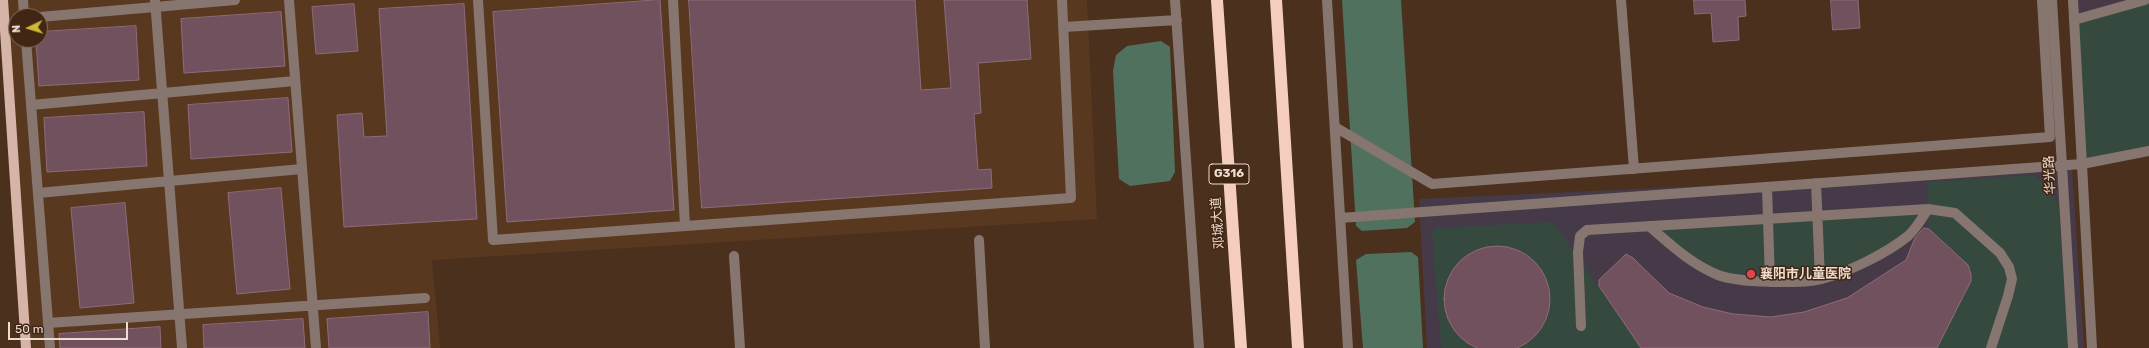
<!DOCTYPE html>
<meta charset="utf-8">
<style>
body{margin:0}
#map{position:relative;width:2149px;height:348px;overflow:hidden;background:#4b301d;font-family:Rubik,sans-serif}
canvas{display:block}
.north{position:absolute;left:8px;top:8px;width:40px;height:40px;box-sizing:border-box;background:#402613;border:1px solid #856f5f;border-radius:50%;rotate:266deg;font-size:11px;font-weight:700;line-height:16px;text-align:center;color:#eddcd0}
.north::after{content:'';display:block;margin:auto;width:14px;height:18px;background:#ccb938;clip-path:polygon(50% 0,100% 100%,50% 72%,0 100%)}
.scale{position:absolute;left:8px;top:322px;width:120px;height:18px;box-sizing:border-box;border:2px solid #eddcd0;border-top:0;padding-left:5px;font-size:12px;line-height:14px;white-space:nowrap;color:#eddcd0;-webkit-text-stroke:3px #402613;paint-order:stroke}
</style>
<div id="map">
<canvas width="2149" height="348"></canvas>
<div class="north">N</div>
<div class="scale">50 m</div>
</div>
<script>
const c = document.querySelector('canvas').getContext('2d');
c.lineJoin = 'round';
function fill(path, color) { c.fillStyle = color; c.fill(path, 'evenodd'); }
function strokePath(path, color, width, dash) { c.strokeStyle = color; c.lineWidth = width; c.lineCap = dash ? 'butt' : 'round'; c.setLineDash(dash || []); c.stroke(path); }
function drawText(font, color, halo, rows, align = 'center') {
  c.font = font + ' Rubik,"Noto Sans SC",sans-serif'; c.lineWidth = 3; c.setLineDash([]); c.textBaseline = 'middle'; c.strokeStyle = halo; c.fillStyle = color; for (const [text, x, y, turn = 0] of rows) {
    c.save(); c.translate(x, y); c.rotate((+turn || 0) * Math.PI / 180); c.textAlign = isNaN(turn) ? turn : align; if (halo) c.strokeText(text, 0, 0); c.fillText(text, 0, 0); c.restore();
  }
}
fill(new Path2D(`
 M3 0H1087L1097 219 432 260 440 348H26ZM16 16H40V40H16Z`), '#593820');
fill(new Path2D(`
 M2073 0H2145L2074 20Z`), '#493946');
fill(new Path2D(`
 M2072 169 2084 348H1427L1419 199Z`), '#463a49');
fill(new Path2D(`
 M2149 0V151L2082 164 2074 20Z
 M2033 175 2051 188 2059 208 2068 348H1937L1971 281 1968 267 1929 229 1928 210 1909 235 1820 279 1719 276 1649 226 1928 209 1927 182Z
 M1553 222 1641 348H1441L1432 232 1436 228Z`), '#35493e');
fill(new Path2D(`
 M1342 0H1401L1415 222 1407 228 1362 231 1356 226Z
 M1161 41 1170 47 1175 172 1170 181 1130 186 1119 179 1113 71 1116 55 1127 46Z
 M1411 252 1418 257 1423 348H1363L1356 260 1366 254Z`), '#51715f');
const building = new Path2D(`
 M660 0 674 210 507 222 493 12Z
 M689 0H915L921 90 951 88 944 0H1027L1031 59 978 63 981 113 974 114 978 170 991 169 992 188 702 208Z
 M1694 0H1745L1746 16 1738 17 1739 40 1713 42 1711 13 1695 14Z
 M1831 0H1858L1860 28 1833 30Z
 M354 4 358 51 316 54 312 7Z
 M464 4 477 219 344 227 337 115 362 113 364 137 387 136 379 9Z
 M281 12 285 66 184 73 181 19Z
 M136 26 139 80 39 86 36 40H40V32Z
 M288 98 292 152 191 159 188 105Z
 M144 112 147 166 47 172 44 118Z
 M281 188 290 289 237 294 228 193Z
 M125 203 134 303 80 308 71 208Z
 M1924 228 1929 229 1968 265 1971 274V281L1937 348H1641L1599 286V280L1626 254 1633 258 1669 293 1703 307 1733 314 1771 317 1804 312 1847 298 1906 260 1915 238Z
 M1444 299a53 53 0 1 1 106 0a53 53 0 1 1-106 0Z
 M428 312 430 348H329L327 319Z
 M303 319 305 348H204L203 325Z
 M160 327 161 348H60L59 334Z`);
fill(building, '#70515d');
strokePath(building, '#8f6b79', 1);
strokePath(new Path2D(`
 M23 0 24 16
 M155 0 182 348
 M289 0 316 348
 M478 0 493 240 1071 198 1062 0
 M673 0 685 226
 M1175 0 1199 348
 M1327 0 1348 348
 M1621 0 1634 169
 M2052 0 2073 348
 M2073 0 2092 348
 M40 17 235 0
 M2074 20 2145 0
 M1064 27 1177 20
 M26 40 50 348
 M31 105 295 81
 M1335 127 1432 184 2050 137 2042 0
 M1816 183 1820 279
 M1767 187 1770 282
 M38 193 302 169
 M1340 218 2082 164 2149 151
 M1649 226C1671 245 1691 264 1718 275 1739 283 1799 284 1821 279 1847 273 1887 253 1908 236 1916 229 1922 218 1928 209
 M979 240 985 348
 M734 256 740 348
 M48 323 425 298
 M1581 326 1578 252 1580 236 1587 230 1928 209 1955 213 2000 253 2009 267 2012 279 2008 296 1991 348`), '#877670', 10);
strokePath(new Path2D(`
 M3 0 26 348`), '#d6b4a8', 10);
strokePath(new Path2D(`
 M1217 0 1241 348
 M1276 0 1298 348`), '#f5cdbe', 12);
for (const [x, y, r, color] of [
 [1751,274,5,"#e0444e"]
]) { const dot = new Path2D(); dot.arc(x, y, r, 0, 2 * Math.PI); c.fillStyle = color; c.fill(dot); strokePath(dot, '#402613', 1.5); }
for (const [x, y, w] of [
 [1229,174,40]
]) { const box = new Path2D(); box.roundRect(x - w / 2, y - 10, w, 20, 3); c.fillStyle = '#402613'; c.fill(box); strokePath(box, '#eddcd0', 1); }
drawText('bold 12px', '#eddcd0', null, [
 ["G316",1229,174]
]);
drawText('13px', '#eddcd0', '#402613', [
 ["华光路",2050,175,-93],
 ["邓城大道",1218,223,-94]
]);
drawText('bold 13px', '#eddcd0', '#402613', [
 ["襄阳市儿童医院",1760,274]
], 'left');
</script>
